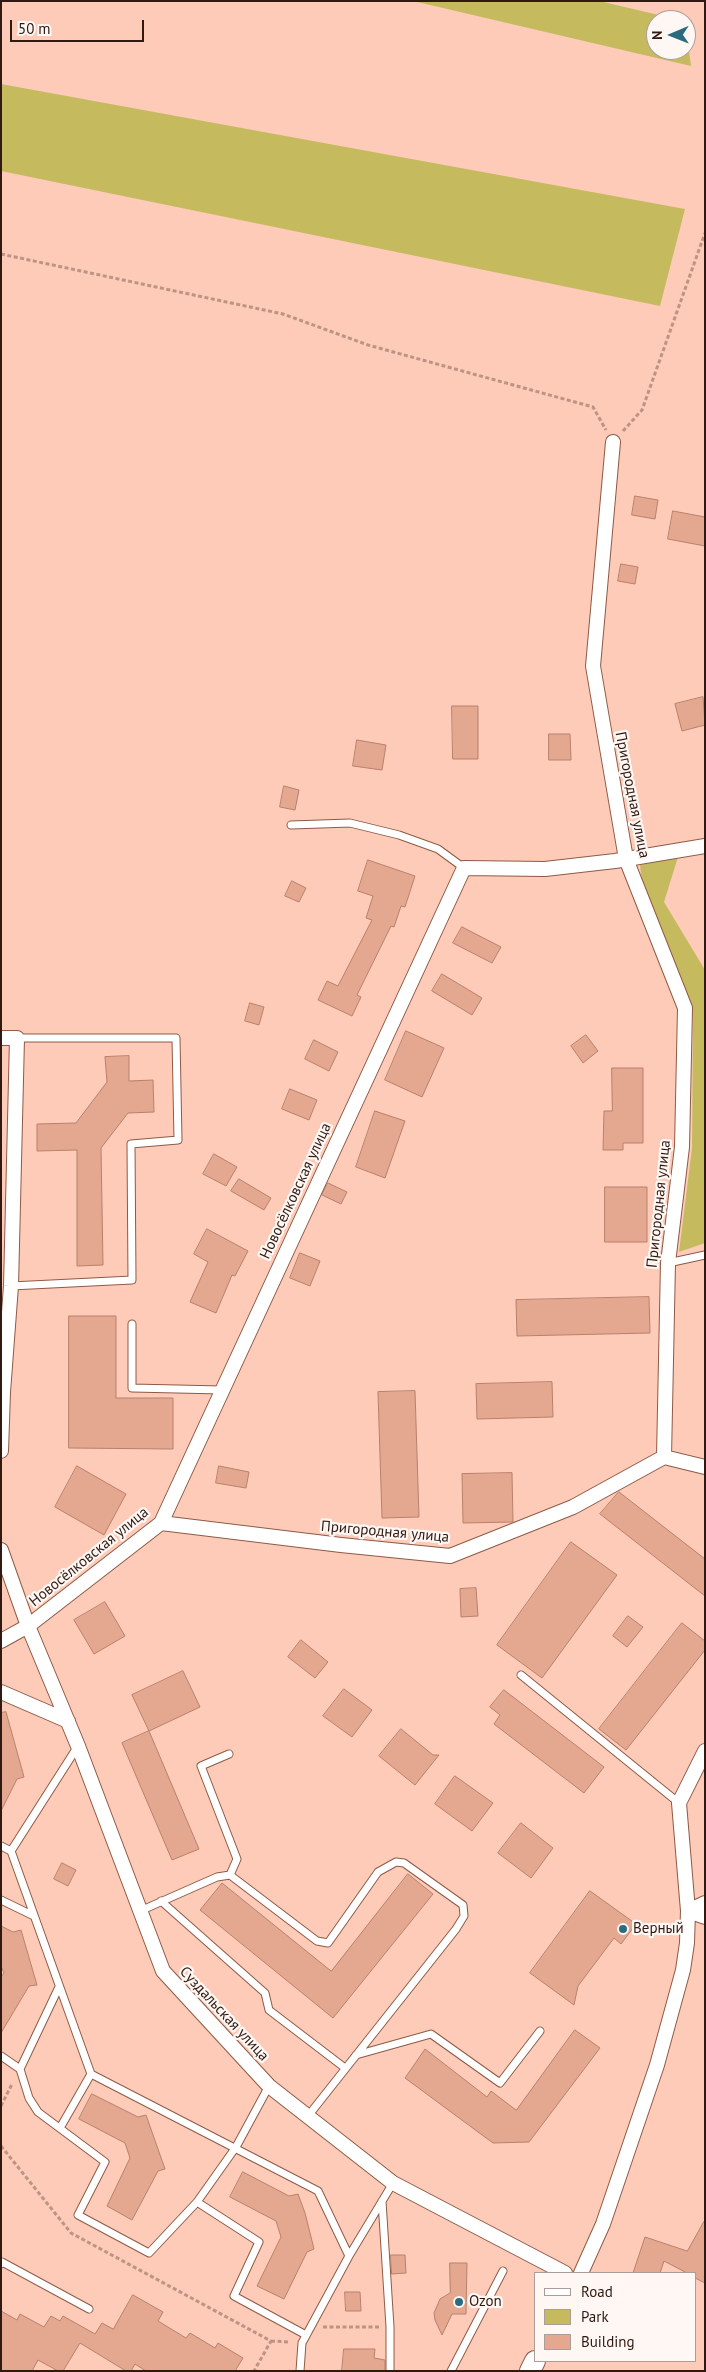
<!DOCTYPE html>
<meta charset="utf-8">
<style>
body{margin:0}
#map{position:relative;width:706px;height:2372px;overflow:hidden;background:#fdcbb8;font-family:"PT Sans",sans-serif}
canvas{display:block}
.frame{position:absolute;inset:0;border:2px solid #2f1910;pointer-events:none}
.legend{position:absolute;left:534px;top:2272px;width:162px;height:90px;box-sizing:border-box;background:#fef7f4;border:1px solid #ab9e99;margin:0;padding:6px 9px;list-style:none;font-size:15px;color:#2f1910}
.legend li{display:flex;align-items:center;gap:10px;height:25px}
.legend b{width:25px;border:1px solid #ab9e99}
.north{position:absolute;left:646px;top:10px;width:50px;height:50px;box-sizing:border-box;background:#fef7f4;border:1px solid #ab9e99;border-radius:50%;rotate:269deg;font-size:14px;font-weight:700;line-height:20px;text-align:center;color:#2f1910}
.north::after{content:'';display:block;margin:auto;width:18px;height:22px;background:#2b6b7f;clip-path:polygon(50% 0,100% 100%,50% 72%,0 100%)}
.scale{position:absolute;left:10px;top:20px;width:134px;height:22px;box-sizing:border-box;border:2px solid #2f1910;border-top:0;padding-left:6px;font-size:15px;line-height:18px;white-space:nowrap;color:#2f1910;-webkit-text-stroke:4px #fef7f4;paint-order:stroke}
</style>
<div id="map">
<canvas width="706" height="2372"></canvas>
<div class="frame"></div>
<ul class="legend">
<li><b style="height:6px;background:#fff"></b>Road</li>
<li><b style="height:14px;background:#c6ba5f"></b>Park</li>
<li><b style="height:14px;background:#e4a891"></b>Building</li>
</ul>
<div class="north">N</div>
<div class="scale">50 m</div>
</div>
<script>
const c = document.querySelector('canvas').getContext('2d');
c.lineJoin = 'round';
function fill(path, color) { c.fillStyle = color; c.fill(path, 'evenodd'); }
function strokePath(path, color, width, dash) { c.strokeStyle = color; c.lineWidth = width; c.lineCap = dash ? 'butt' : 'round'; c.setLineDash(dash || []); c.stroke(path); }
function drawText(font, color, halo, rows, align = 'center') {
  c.font = font + ' "PT Sans",sans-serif'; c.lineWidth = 4.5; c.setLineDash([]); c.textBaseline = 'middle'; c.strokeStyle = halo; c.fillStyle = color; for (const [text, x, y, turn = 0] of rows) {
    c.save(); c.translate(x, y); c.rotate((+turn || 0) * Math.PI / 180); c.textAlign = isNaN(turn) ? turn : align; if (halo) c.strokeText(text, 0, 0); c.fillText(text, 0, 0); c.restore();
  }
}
fill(new Path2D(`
 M413 1H599L680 20H656V50H686V29L691 66Z
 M1 84 685 209 660 306 1 171Z
 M678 857 664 902 705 970V1243L679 1252 692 1148 693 1018 643 890 640 865Z`), '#c6ba5f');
const building = new Path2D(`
 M635 496 658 500 655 519 632 515Z
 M673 511 705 517V546L668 539Z
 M621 564 638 567 635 584 618 581Z
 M703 697 705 725 682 731 675 704Z
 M452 706H478V759H453Z
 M549 734H570L571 760H549Z
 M357 740 386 745 382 770 353 766Z
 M284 786 299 790 295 810 280 807Z
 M368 860 415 876 405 907 401 906 394 927 391 926 357 995 361 997 352 1016 318 1000 327 981 338 986 372 920 366 918 373 896 358 891Z
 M292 881 306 888 299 902 285 896Z
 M462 927 501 947 492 963 453 943Z
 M442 974 482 998 472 1015 432 991Z
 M250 1003 264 1007 259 1025 245 1021Z
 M406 1031 444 1048 422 1097 385 1080Z
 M586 1035 598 1051 583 1063 571 1046Z
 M314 1040 338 1052 329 1071 305 1059Z
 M129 1056V1081L153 1080 154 1112 128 1113 101 1148 103 1265 77 1266V1150L37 1151V1124L76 1123 107 1082 105 1057Z
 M612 1068H643V1143H623V1150H603L604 1111H612Z
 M290 1089 317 1100 309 1120 282 1109Z
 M375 1111 405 1121 385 1178 356 1167Z
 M214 1154 237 1167 226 1186 203 1174Z
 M239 1179 271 1198 264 1210 231 1191Z
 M328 1183 347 1192 341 1204 322 1195Z
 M605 1187H647V1242H605Z
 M207 1229 248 1251 235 1276 232 1275 216 1313 190 1302 208 1262 194 1254Z
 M300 1253 320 1261 310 1286 290 1278Z
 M649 1297 650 1333 517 1336 516 1300Z
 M69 1316H116V1398H173V1449L69 1448Z
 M552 1382 553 1417 477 1419 476 1384Z
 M415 1391 419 1517 382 1518 378 1392Z
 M77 1466 126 1494 104 1535 55 1507Z
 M219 1466 249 1472 246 1488 216 1483Z
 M512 1473 513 1522 463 1523 462 1474Z
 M619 1492 705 1559V1596L600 1514Z
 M571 1542 617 1575 542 1678 497 1645Z
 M476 1588 478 1616 461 1617 460 1589Z
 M105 1602 125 1636 94 1654 74 1620Z
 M628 1616 643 1627 627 1647 613 1636Z
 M682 1623 705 1641V1650L626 1750 599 1729Z
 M301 1640 328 1662 315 1678 288 1657Z
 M183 1671 200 1707 149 1731 132 1695Z
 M344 1689 372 1710 352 1737 323 1716Z
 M504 1690 604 1767 584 1793 494 1724 500 1715 490 1707Z
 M6 1712 24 1777 17 1779 1 1811V1713Z
 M401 1729 433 1755H439L415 1785 379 1756Z
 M149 1731 199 1849 172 1860 122 1743Z
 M455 1776 493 1803 472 1831 435 1804Z
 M521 1823 553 1848 531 1878 498 1853Z
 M62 1863 76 1870 68 1886 54 1879Z
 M408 1874 433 1894 333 2018 200 1910 222 1883 331 1971Z
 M590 1891 636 1924 621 1944 614 1938 578 1986 574 2005 530 1973Z
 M1 1926 13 1932 21 1930 37 1985 29 1986 1 2033V1977L4 1973 1 1966Z
 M575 2030 600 2048 529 2142 493 2143 405 2078 425 2049 487 2097 491 2091 516 2110Z
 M92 2094 138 2117 146 2115 165 2169 158 2171 132 2220 107 2206 130 2158 125 2143 79 2119Z
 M243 2172 289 2196 298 2194 305 2213 314 2249 307 2252 284 2299 257 2286 281 2237 276 2221 230 2197Z
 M705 2220V2283L695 2278V2273H687L664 2261 660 2273H633L645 2237 687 2251Z
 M391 2255H405L406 2273 392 2274Z
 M450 2263H467L466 2314H452L442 2335 435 2320 434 2313 440 2299 450 2293Z
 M345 2292H360L361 2311H346Z
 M133 2295 163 2312 158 2321 186 2338 190 2333 215 2348 218 2343 243 2358 235 2371H146L135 2364 131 2371H126L80 2343 63 2371H58L38 2360 32 2371H1V2311L17 2320 20 2314 44 2327 51 2316 60 2321 63 2316 95 2334 102 2323 113 2329Z
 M344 2349H375L374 2358 385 2360V2371H342Z`);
fill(building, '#e4a891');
strokePath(building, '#b9806a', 1);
const lane = new Path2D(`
 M291 825 350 823 399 835 438 849 464 868
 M668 1263 705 1255
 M11 1286 132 1280 131 1144 178 1140 176 1038H17
 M132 1324V1388L222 1390
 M521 1675 679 1803
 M229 1754 201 1766 237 1859 230 1875
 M1 1846 11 1851 91 2074 318 2191 349 2256
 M11 1851 78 1746
 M1 1900 34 1916
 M161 1901 265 1993 269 2010 345 2068
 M140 1911 217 1877 230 1875 317 1941 328 1943 378 1872 396 1862 404 1863 463 1905 464 1916 456 1929 308 2116
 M356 2055 431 2034 500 2083 540 2031
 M1 2056 20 2069 59 1987
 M20 2069 29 2098 38 2112 105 2162 78 2215 149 2253 197 2202 236 2147 269 2086
 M60 2128 91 2074
 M382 2201 390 2327V2371
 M197 2202 259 2242 234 2296 306 2335
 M1 2264 2 2262 89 2309
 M300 2371 302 2343 349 2256 393 2183
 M451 2371 503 2271`);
const street = new Path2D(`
 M1 1038H17L11 1286 3 1392 1 1451
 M664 1457 705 1467
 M161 1523 341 1545 450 1556 573 1507 664 1457 668 1263 682 1147 685 1008 626 859 593 666 613 442
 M1 1550 28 1626 78 1746 163 1971 269 2086 393 2183 565 2273
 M1 1641 28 1626 161 1523 464 868 545 869 615 861 705 846
 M1 1692 68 1721
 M705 1903 688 1911 705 1917
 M581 2273 603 2224 657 2065 683 1970 687 1943 688 1911 679 1803 705 1751`);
const secondary = new Path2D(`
 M530 2371 535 2361`);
strokePath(lane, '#8f5a45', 9);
strokePath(street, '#8f5a45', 16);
strokePath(secondary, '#8f5a45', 22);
strokePath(new Path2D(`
 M1 254 283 314 368 345 593 407 606 430
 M623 431 642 410 705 233
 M1 2106 12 2084
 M1 2146 71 2233 271 2341 254 2371
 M323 2327H380
 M271 2341 290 2342`), '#bd9484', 3, [4, 2.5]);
strokePath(lane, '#fff', 7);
strokePath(street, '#fff', 14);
strokePath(secondary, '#fff', 20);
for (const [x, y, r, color] of [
 [623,1929,5,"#2b6b7f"],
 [459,2302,5,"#2b6b7f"]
]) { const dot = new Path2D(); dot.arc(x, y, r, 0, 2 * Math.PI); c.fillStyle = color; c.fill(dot); strokePath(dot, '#fef7f4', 2); }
drawText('15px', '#2f1910', '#fef7f4', [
 ["Пригородная улица",632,795,79],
 ["Новосёлковская улица",296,1191,-65],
 ["Пригородная улица",659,1204,-84],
 ["Пригородная улица",385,1532,5],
 ["Новосёлковская улица",89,1557,-39],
 ["Суздальская улица",224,2014,47]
]);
drawText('15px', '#2f1910', '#fef7f4', [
 ["Верный",633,1929],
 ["Ozon",469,2302]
], 'left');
</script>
